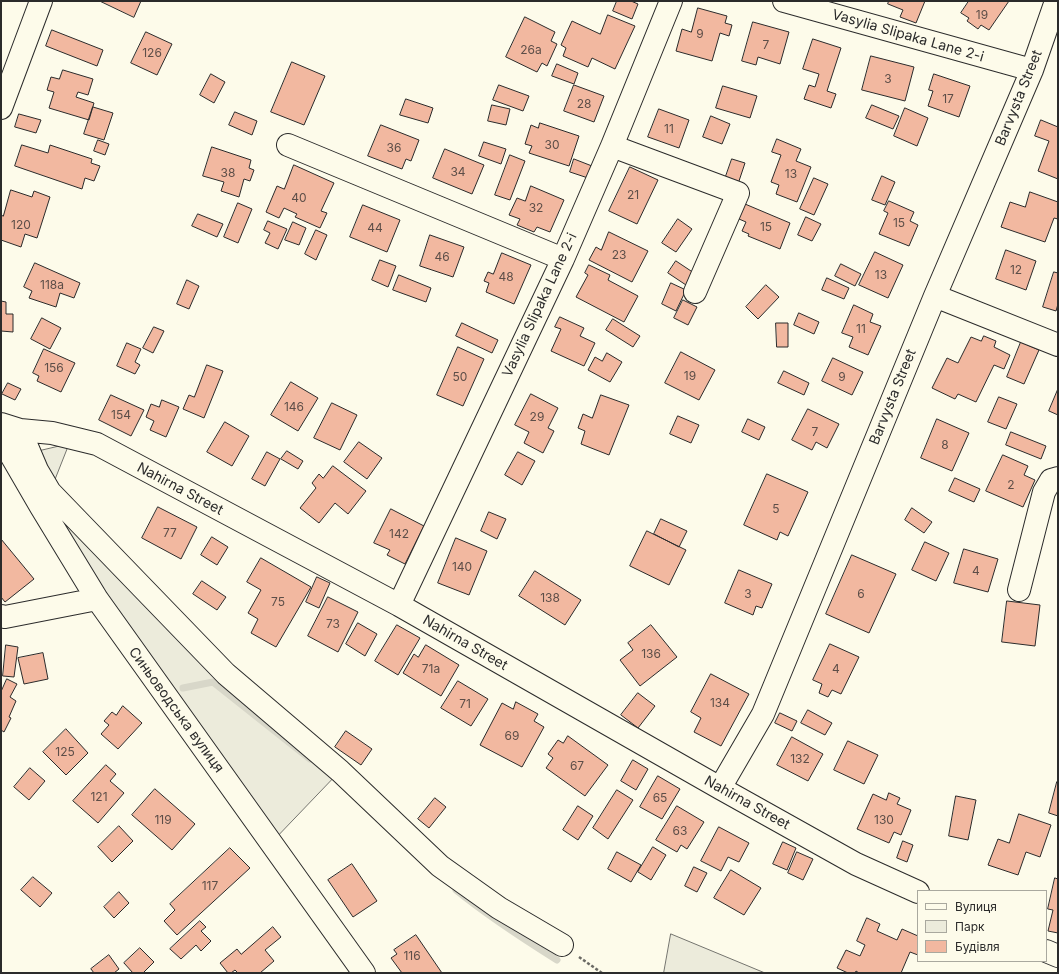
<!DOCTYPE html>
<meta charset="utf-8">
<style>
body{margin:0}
#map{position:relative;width:1059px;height:974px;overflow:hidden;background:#fdfbea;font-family:Inter,sans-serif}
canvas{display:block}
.frame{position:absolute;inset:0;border:2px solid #2b2b2b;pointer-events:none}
.legend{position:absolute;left:917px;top:890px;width:130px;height:72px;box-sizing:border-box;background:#fdfbea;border:1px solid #a9a89e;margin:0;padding:5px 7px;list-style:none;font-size:12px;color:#2b2b2b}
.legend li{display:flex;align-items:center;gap:8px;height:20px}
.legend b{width:20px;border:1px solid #a9a89e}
</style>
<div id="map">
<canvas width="1059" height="974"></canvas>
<div class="frame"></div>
<ul class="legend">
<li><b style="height:5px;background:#fdfbea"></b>Вулиця</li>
<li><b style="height:11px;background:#ecebdb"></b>Парк</li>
<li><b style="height:11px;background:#f2b8a0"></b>Будівля</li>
</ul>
</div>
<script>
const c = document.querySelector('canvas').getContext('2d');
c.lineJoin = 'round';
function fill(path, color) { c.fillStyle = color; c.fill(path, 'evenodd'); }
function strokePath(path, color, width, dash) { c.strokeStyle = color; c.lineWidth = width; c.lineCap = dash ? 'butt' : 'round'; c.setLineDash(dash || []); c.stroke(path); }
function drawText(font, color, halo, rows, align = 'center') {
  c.font = font + ' Inter,sans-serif'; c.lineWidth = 3; c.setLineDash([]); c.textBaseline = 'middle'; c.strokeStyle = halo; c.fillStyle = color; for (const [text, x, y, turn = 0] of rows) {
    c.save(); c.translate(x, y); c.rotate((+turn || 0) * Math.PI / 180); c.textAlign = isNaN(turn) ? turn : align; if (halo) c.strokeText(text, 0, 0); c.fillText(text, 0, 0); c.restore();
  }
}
const green = new Path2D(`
 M69 444 50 492 340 771 271 843 97 599 27 454Z
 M671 934 765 973H664Z`);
fill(green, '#ecebdb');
strokePath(green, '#74746e', 1);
strokePath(new Path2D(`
 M183 688 213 682 310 759
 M456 890C488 916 522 938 557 960`), '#d8d7c9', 7);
const building = new Path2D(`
 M100 1H141L134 17Z
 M617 1H631L638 4 632 19 613 11Z
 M889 1H925L916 23 900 17 903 10 888 4Z
 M969 1H1009L989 30 981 25 978 29 967 21 969 18 961 13Z
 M698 8 727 16 725 23 732 25 729 36 720 33 712 61 676 51 682 29 691 32Z
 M608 15 635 26 615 69 592 58 588 67 563 56 566 48 561 45 572 21 600 34Z
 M525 17 555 32 551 41 557 44 547 66 542 63 537 72 506 57Z
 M753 22 789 32 780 64 758 57 756 65 742 61Z
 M52 30 103 50 97 66 46 46Z
 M146 32 172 44 157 75 131 63Z
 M813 39 841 48 827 91 836 94 831 108 804 99 809 85 815 87 819 74 803 69Z
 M871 56 914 67 905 101 862 90Z
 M292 62 325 76 304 125 271 112Z
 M557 64 578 73 574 84 552 76Z
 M63 70 93 79 88 95 78 92 76 97 94 103 89 120 49 108 54 92 47 90 51 77 59 79Z
 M211 74 225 82 214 103 200 95Z
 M934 74 970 86 959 117 928 106 933 91 929 90Z
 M499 85 529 96 523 111 493 100Z
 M574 85 604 96 594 122 564 111Z
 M723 86 757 96 750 118 716 108Z
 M406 99 433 108 428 123 400 115Z
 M492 105 510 109 506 125 488 121Z
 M872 105 899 116 893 129 866 118Z
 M93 107 113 113 104 140 84 134Z
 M905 108 928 118 917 146 894 136Z
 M659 109 689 120 679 148 648 137Z
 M235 112 257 121 252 135 229 125Z
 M19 114 41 120 36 133 15 127Z
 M711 116 730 124 722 144 703 137Z
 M1041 120 1058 127V179L1038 171 1049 141 1035 136Z
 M540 123 579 136 569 166 529 153 532 146 525 144 531 125 538 128Z
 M381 125 419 140 411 161 406 159 402 169 368 156Z
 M777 139 801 149 796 161 811 167 797 202 776 194 779 185 771 182 781 155 772 152Z
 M98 140 109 144 105 155 94 151Z
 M484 142 506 149 501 164 479 156Z
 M22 145 48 153 50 145 92 159 91 163 100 166 94 181 85 178 82 189 15 166Z
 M212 147 251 160 249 168 254 170 250 181 244 179 239 197 221 191 224 182 203 176Z
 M445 149 484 165 472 194 433 178Z
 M510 155 525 161 510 200 495 195Z
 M574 159 592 166 588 178 570 172Z
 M732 159 745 163 738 184 725 179Z
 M294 165 334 183 321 211 327 213 320 228 295 217 297 214 284 208 279 218 266 212 277 186 284 189Z
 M630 167 658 180 637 224 609 211Z
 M882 176 895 182 885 205 872 200Z
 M814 178 828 184 814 215 800 209Z
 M531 186 564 200 550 232 537 227 534 232 517 225 520 219 509 215 517 198 525 201Z
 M11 190 32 197 34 191 50 197 37 238 25 234 21 247 1 240V215L3 216Z
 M1030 192 1058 202V219L1054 218 1045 242 1001 227 1010 202 1025 207Z
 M889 201 914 212 910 221 918 225 909 246 879 234 888 213 884 211Z
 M238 203 252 209 238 243 224 237Z
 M745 204 790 223 780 249 748 236 749 234 742 231 746 222 739 219Z
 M363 205 400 220 387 252 350 237Z
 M198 214 223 224 217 237 192 226Z
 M806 217 821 224 812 241 798 235Z
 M678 219 692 229 676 252 662 243Z
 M268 221 287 229 278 249 265 243 270 233 264 230Z
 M293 222 306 228 299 245 285 240Z
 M316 230 327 235 316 260 305 254Z
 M609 232 648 251 632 282 589 260 596 247 601 250Z
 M430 235 464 247 453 277 420 266Z
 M1006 250 1036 261 1026 290 996 279Z
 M875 252 903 265 888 298 859 285Z
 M502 253 531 265 514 304 486 292 489 283 484 281 488 272 493 274Z
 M380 260 396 266 388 287 372 280Z
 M676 261 694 273 686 285 668 273Z
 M35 263 80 283 74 298 60 293 56 307 29 298 32 291 24 287Z
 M841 264 861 274 855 286 835 276Z
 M589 265 610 275 608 280 638 296 624 322 576 297 588 275 585 273Z
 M1054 272 1058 273V304L1056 311 1043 307Z
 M399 275 431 288 426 302 393 290Z
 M827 278 849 288 844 299 822 290Z
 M187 280 199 286 189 309 177 304Z
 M671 283 686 290 676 311 662 304Z
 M766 285 779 297 758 319 746 307Z
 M683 300 697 307 688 325 674 318Z
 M1 301 6 302V314H13V332L1 331Z
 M854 305 873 314 870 322 881 326 868 355 849 347 853 337 842 333Z
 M799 313 819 322 814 334 794 325Z
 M560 317 584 328 580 336 595 343 584 366 551 351 561 329 555 327Z
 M42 318 61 328 50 349 31 339Z
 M613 319 640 336 633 347 606 330Z
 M462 323 498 340 492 353 456 336Z
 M776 323H788V347H777Z
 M154 327 164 331 153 353 143 348Z
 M984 336 996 341 994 347 1010 355 1004 369 994 365 976 402 958 394 955 399 932 388 947 358 958 363 971 337 981 341Z
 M1021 342 1039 350 1024 384 1007 377Z
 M127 343 141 349 135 362 140 365 135 374 117 366Z
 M458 347 484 359 463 406 437 395Z
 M44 349 75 363 61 392 37 381 39 376 33 373Z
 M681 352 715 370 699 400 665 383Z
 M607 353 622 362 610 382 588 370 595 357 602 361Z
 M833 358 863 372 852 395 822 381Z
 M207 365 223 371 204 418 183 409 189 395 194 397Z
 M784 371 809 383 804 395 778 383Z
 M291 382 318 398 298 431 271 415Z
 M8 383 21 389 15 400 2 394Z
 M1058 389V415L1049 411Z
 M531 394 558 408 548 428 554 431 543 453 524 443 529 432 515 425Z
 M111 395 144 410 131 436 99 420Z
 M601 395 629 405 609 455 581 444 585 431 578 428 583 414 592 418Z
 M999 397 1017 404 1006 429 988 422Z
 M162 400 179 407 166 437 150 430 154 421 146 417 151 404 159 407Z
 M332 403 357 415 340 450 314 438Z
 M808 409 839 424 827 448 816 442 812 450 792 440Z
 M678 416 699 425 691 443 670 434Z
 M748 419 765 427 759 440 742 432Z
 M937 419 969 433 952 471 921 458Z
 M225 422 249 436 232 466 207 452Z
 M1011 432 1046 446 1041 459 1006 445Z
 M359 442 382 458 367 479 344 462Z
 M287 451 303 461 298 469 281 459Z
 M267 452 280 459 265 486 252 479Z
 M518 452 535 461 522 485 505 475Z
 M1003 455 1028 466 1024 475 1035 480 1023 507 986 491Z
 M333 466 366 491 348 514 335 503 319 523 300 508 316 488 312 483 319 474 323 478Z
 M767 474 808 492 788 536 780 532 777 540 744 525Z
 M955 478 980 489 974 502 949 491Z
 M158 507 197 527 181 559 142 538Z
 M912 508 932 522 924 533 905 520Z
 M391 509 424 526 405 564 387 555 390 550 374 543Z
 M489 512 506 519 497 539 481 531Z
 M661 519 687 531 679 547 654 534Z
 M647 531 686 550 669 585 630 566Z
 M212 537 228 547 217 565 201 555Z
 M456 538 487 551 469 595 438 583Z
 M1 539 34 579 5 602 1 597Z
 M925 542 949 553 936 581 912 570Z
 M964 549 998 559 988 592 954 583Z
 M852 555 896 574 869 633 826 614Z
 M261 558 311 587 276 647 251 633 258 619 248 613 261 590 247 582Z
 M739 570 772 584 762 608 756 606 753 615 725 603Z
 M535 571 581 600 565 625 519 596Z
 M317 577 330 583 319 608 306 602Z
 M202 581 226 597 217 610 193 594Z
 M328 597 358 612 338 652 308 636Z
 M1007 601 1040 605 1035 646 1002 642Z
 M358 623 377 634 365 656 346 644Z
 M397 625 420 638 398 675 375 661Z
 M651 625 677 657 640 686 620 660 633 650 628 643Z
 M830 644 859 657 841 694 832 690 828 697 819 693 822 684 813 680Z
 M6 645 18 647 14 677 3 676Z
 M426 645 459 665 441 696 403 673 414 654 418 657Z
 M43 653 48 679 24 684 18 658Z
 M711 674 749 694 721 746 694 732 701 718 691 712Z
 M7 679 17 684 10 697 16 701 9 717 11 718 4 732 1 730V692Z
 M458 681 488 699 471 726 441 708Z
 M638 693 655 706 638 728 621 715Z
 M516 702 538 714 534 721 544 727 522 767 480 745 502 703 513 709Z
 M123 706 142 723 118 749 101 734 109 725 104 721 112 712 116 715Z
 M808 710 832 723 825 735 801 723Z
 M780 713 797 721 792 731 775 723Z
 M66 729 88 753 66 775 43 752Z
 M346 731 372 749 361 765 335 747Z
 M568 736 608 765 585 796 546 768 553 758 548 754 558 740 563 743Z
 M792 737 823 754 808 781 777 765Z
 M848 741 878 755 864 784 834 770Z
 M633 760 648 769 636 790 621 781Z
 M106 765 116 774 110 781 124 793 98 823 73 801Z
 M30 768 45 781 29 800 14 787Z
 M658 776 680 789 662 819 640 807Z
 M1057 782 1058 783V816L1049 813Z
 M155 789 195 824 172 850 132 815Z
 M617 790 633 800 608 839 593 828Z
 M889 793 900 798 897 804 911 810 901 835 894 832 889 843 857 829 873 794 886 800Z
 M956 796 976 800 968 840 949 836Z
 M435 798 446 807 429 828 418 819Z
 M578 806 593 816 578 840 563 830Z
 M677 806 704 822 687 849 681 845 677 852 656 840Z
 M1019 814 1051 825 1040 857 1026 852 1018 875 988 865 998 839 1009 843Z
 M119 826 133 841 112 862 98 847Z
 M719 827 749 843 739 862 728 857 721 871 701 861Z
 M903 841 913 845 907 862 897 858Z
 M783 842 796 848 787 870 773 864Z
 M653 847 666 855 651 880 638 872Z
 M230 848 250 868 177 935 164 921 175 910 170 904Z
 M617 852 641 865 631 882 608 869Z
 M797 852 813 859 803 880 788 873Z
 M352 864 377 901 353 917 328 880Z
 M694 867 707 873 697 892 685 886Z
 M731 870 761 888 744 915 714 898Z
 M33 877 52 893 40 907 21 890Z
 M1055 878 1058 879V933L1048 931 1053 910 1048 909Z
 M119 892 129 903 114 918 104 907Z
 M867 918 880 924 877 931 897 940 902 929 918 936V955L910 952 901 973H859L856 971 855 973H848L837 968 846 950 860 956 865 945 857 941Z
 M200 921 206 927 201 931 211 941 201 951 196 945 181 959 170 949Z
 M273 927 281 937 265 950 274 961 260 973H238L235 970 231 973H228L220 963 237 949 241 954Z
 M416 935 442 973H402L391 958 397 954 394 950Z
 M140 948 154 962 143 973H133L124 963Z
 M109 955 119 969 114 973H94L91 969Z`);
fill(building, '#f2b8a0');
strokePath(building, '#2b2b2b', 1);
const minor = new Path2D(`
 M784 1 1032 70
 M1 108 41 1
 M288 145 563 259
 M612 146 738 193 695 292
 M935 296 1058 345
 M1 424 20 430 52 433 97 444 399 605 720 788 856 864 918 892
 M20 430 37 470 50 492 226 674 340 771 440 866 499 908 562 945
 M1 438 41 507 97 599 364 973
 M1019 590 1044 492 1051 480 1058 478
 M399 605 563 259 612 146 671 1
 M1 616 5 617 97 599
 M720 788 763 714 935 296 1032 70 1056 1
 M1046 951 1058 956`);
strokePath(minor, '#2b2b2b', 24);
strokePath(new Path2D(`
 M579 957 602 973`), '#6a6964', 2.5, [3, 2]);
strokePath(minor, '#fdfbea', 22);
drawText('12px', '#5d4e48', null, [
 ["19",982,15],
 ["9",700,34],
 ["7",766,45],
 ["26а",531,50],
 ["126",152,53],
 ["3",888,79],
 ["17",948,99],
 ["28",584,104],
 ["11",669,129],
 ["30",552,145],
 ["36",394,148],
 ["34",458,172],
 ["38",228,173],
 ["13",791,174],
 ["21",633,195],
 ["40",299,198],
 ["32",536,208],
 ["15",899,223],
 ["120",21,225],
 ["15",766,227],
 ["44",375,228],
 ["23",619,255],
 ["46",442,257],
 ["12",1016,270],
 ["13",881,275],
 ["48",506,277],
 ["118а",52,285],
 ["11",861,329],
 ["156",54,368],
 ["19",690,376],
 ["50",460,377],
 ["9",842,377],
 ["146",294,407],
 ["154",121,415],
 ["29",537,417],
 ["7",815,432],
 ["8",945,445],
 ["2",1011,485],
 ["5",776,509],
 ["77",170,533],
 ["142",399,534],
 ["140",462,567],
 ["4",976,571],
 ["3",748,594],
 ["6",861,594],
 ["138",550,598],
 ["75",278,602],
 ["73",333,624],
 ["136",651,654],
 ["71а",431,669],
 ["4",836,669],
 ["134",720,703],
 ["71",465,704],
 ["69",512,736],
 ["125",65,752],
 ["132",800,759],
 ["67",577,766],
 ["121",99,797],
 ["65",660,798],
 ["119",163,820],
 ["130",884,820],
 ["63",680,831],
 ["117",210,886],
 ["116",412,956]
]);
drawText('14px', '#2b2b2b', '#fdfbea', [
 ["Vasylia Slipaka Lane 2-i",908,36,16],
 ["Barvysta Street",1019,98,-68],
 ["Vasylia Slipaka Lane 2-i",540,305,-65],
 ["Barvysta Street",893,397,-68],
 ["Nahirna Street",180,489,28],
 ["Nahirna Street",465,643,30],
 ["Синьоводська вулиця",176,710,54],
 ["Nahirna Street",747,803,29]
]);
</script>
